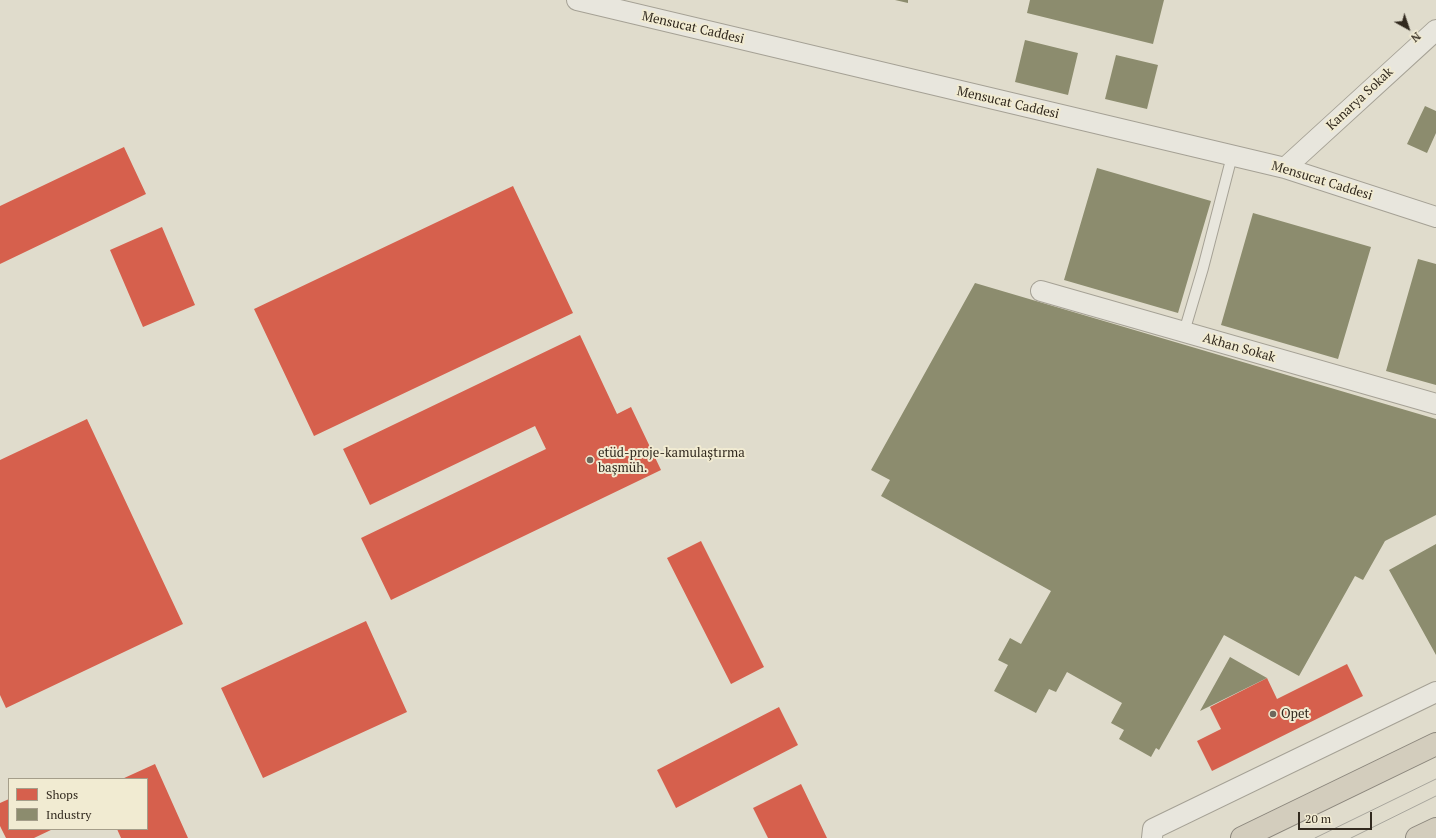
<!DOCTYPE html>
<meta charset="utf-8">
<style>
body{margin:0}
#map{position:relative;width:1436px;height:838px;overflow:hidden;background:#e0dccc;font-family:"PT Serif",serif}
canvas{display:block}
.legend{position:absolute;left:8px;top:778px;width:140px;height:52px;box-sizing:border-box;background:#f1ebd2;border:1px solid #a59e8a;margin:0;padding:5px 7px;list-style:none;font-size:12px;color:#322a1f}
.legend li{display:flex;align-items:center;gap:8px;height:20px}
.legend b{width:20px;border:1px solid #a59e8a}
.north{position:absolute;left:1388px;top:8px;width:40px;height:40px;-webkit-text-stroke:3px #f1ebd2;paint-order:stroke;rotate:140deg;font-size:11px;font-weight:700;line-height:16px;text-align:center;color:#322a1f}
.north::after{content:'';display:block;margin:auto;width:14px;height:18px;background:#322a1f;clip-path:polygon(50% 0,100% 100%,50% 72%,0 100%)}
.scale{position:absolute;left:1298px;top:812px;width:74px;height:18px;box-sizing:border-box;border:2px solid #322a1f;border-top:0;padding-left:5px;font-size:12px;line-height:14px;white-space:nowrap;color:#322a1f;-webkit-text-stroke:3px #f1ebd2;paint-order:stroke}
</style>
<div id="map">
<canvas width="1436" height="838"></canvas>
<ul class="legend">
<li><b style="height:11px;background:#d6604d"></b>Shops</li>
<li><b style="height:11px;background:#8c8c6e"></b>Industry</li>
</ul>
<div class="north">N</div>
<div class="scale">20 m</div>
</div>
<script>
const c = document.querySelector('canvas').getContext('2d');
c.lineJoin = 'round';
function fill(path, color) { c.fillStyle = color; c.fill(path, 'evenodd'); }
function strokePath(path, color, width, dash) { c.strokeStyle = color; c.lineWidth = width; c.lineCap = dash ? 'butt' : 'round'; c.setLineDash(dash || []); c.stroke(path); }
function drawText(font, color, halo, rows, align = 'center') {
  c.font = font + ' "PT Serif",serif'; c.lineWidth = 4; c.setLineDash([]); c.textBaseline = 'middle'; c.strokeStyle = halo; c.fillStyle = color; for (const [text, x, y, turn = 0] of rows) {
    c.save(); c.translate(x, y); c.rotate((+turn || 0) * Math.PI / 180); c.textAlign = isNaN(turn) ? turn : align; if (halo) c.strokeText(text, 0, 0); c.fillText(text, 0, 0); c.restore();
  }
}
fill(new Path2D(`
 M124 147 146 194 0 264V206Z
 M513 186 573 313 314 436 254 309Z
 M162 227 195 305 143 327 110 250Z
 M580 335 617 414 631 407 661 470 391 600 361 538 546 449 535 426 370 505 343 449Z
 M87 419 183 624 6 708 0 695V460Z
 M701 541 764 667 731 684 667 558Z
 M366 621 407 712 263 778 221 688Z
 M1347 664 1363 696 1212 771 1197 741 1221 729 1210 707 1267 678 1277 699Z
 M779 707 798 745 676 808 657 770Z
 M155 764 188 838H121L117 829H147V779H122Z
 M801 784 827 838H768L753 808Z
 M9 799V829H53L34 838H6L0 826V803Z`), '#d6604d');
fill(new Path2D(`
 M895 0H908V3Z
 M1030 0H1164L1153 44 1027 13Z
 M1025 40 1078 53 1068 95 1015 82Z
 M1116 55 1158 65 1147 109 1105 99Z
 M1425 106 1436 111V133L1427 153 1407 144Z
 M1097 168 1211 201 1178 313 1064 280Z
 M1253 213 1371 247 1338 359 1221 325Z
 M1418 259 1436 264V385L1386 371Z
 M975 283 1436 419V515L1385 541 1363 580 1355 576 1299 676 1224 635 1159 750 1156 748 1151 757 1119 739 1124 730 1111 723 1122 703 1067 672 1056 692 1049 689 1036 713 994 691 1008 665 998 660 1010 638 1021 644 1051 591 881 496 890 480 871 470Z
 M1436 544V655L1389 570Z
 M1230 657 1267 678 1200 711Z`), '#8c8c6e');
const lane = new Path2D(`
 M1184 332 1203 268 1232 156`);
const street = new Path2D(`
 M577 0 1285 168 1436 217
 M1285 168 1436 30
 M1041 291 1436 404
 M1152 838 1153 829 1436 692`);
const highway = new Path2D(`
 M1242 838 1436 744
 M1417 838 1436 829`);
strokePath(lane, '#a5a195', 12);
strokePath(street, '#a5a195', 22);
strokePath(highway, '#8b867c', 24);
strokePath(lane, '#e8e6dd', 10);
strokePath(street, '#e8e6dd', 20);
strokePath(highway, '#d3cdbd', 22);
strokePath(new Path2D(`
 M1315 838 1436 779
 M1351 838 1436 796`), '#a8a69d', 1);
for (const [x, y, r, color] of [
 [590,460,4,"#6f685c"],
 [1273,714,4,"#6f685c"]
]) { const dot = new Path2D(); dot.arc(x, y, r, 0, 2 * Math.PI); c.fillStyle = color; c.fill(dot); strokePath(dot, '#f1ebd2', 1.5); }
drawText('13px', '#322a1f', '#f1ebd2', [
 ["Mensucat Caddesi",693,28,13],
 ["Kanarya Sokak",1360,99,-43],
 ["Mensucat Caddesi",1008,103,13],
 ["Mensucat Caddesi",1322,181,17],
 ["Akhan Sokak",1239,348,16]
]);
drawText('13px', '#322a1f', '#f1ebd2', [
 ["etüd-proje-kamulaştırma",598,453],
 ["başmüh.",598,468],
 ["Opet",1281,714]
], 'left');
</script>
